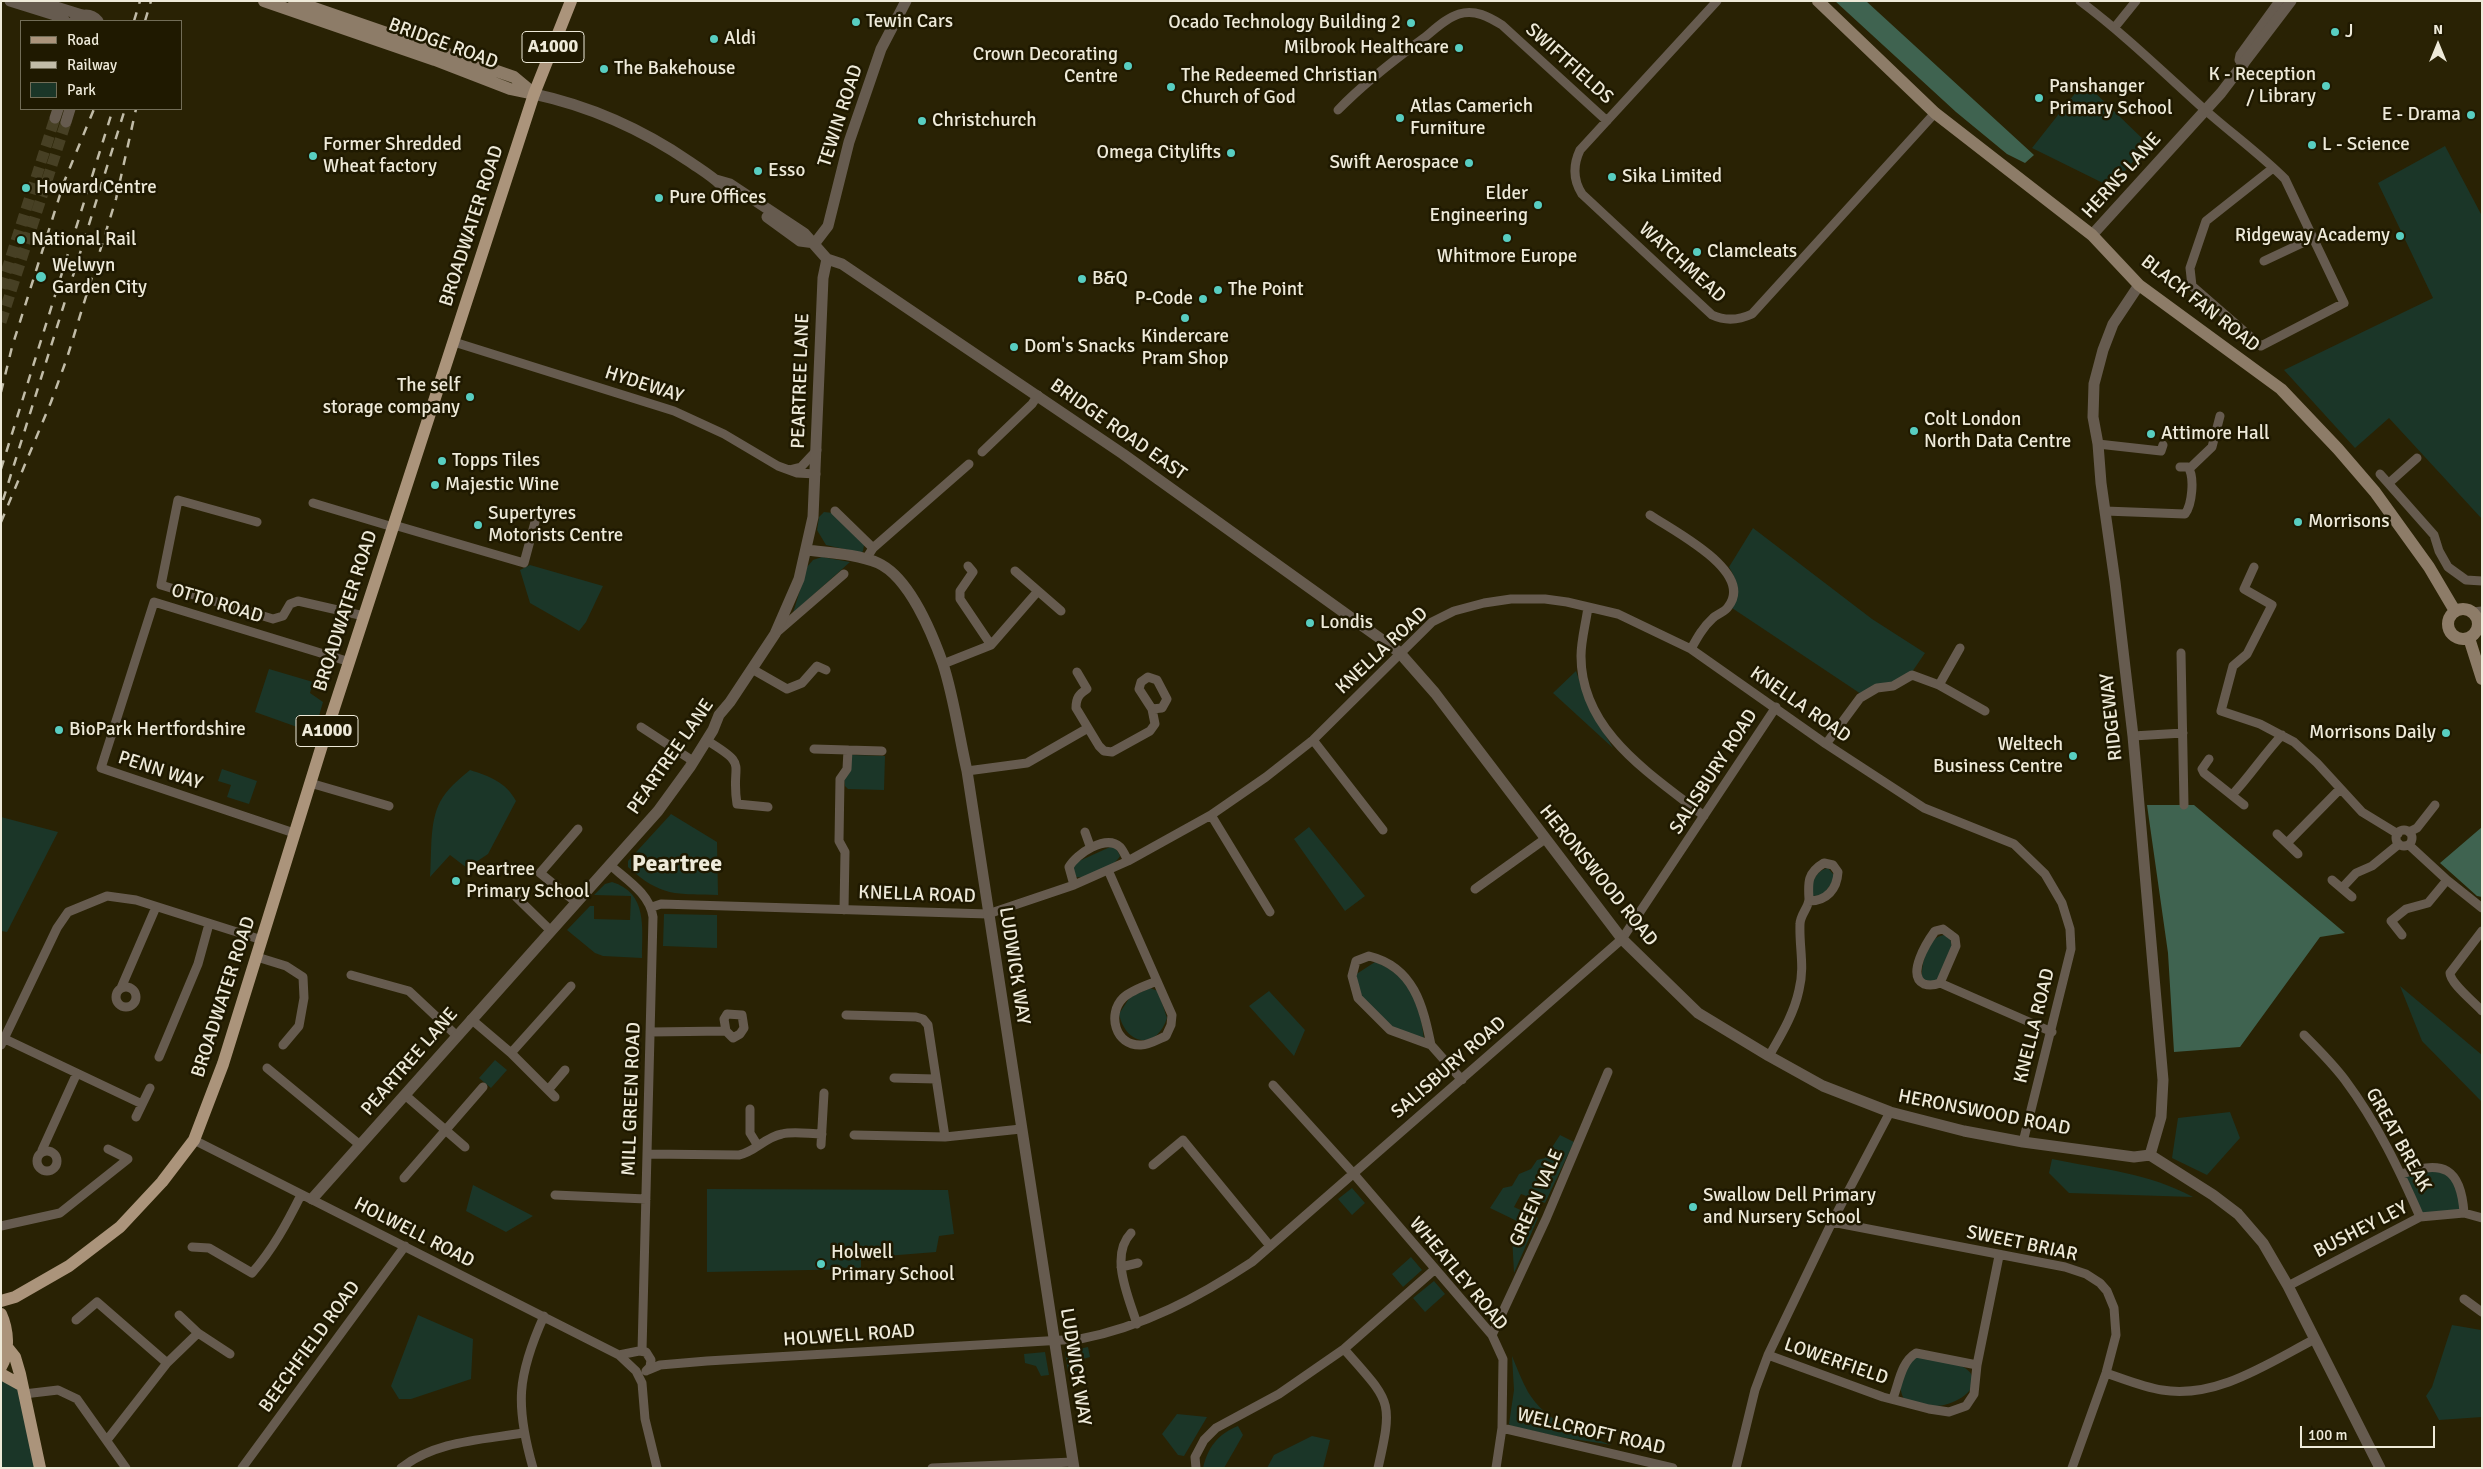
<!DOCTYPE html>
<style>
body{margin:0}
#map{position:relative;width:2483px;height:1469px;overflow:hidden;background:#292204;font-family:Signika,sans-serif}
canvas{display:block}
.frame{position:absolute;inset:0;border:2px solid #eeead9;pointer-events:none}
.legend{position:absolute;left:20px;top:20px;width:162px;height:90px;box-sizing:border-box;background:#1f1900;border:1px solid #726d57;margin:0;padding:6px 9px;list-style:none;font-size:15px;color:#eeead9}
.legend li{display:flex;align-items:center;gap:10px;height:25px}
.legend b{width:25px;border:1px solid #726d57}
.north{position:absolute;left:2413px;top:20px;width:50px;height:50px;-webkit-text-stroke:4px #1f1900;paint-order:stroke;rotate:0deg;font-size:14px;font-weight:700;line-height:20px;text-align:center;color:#eeead9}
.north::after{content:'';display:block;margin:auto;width:18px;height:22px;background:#eeead9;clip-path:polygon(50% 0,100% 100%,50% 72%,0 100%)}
.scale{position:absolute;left:2300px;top:1426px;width:135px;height:22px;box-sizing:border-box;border:2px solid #eeead9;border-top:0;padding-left:6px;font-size:15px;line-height:18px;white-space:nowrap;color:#eeead9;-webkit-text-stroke:4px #1f1900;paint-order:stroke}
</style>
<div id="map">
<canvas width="2483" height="1469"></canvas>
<div class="frame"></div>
<ul class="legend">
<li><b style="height:6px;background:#ab947b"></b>Road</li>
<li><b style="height:6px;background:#c1bca8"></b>Railway</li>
<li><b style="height:14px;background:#1b3628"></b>Park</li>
</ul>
<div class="north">N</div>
<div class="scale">100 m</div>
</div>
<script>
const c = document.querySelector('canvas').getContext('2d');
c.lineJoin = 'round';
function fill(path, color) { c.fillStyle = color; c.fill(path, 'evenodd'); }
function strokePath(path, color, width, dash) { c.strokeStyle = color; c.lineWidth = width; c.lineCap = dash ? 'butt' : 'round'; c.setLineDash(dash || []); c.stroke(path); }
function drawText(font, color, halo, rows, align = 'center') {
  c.font = font + ' Signika,sans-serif'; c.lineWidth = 5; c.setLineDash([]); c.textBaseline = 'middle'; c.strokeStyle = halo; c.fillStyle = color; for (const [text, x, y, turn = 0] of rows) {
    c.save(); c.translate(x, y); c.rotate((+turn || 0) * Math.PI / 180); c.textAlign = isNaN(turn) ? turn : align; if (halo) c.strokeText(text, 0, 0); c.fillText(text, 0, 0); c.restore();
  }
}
fill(new Path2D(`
 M2084 82 2148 144 2111 187 2032 148Z
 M2445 146 2482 216V519L2389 418 2355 448 2284 370 2433 298 2378 183Z
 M824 512 833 513 864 545 863 551 861 553 826 545 817 530 819 517Z
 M1753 528 1872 619 1925 653 1912 672 1893 684 1861 694 1732 608C1739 593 1738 581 1729 567Z
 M822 557 850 562 793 613 807 567 813 560Z
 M530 565 603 586 586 622 579 631 530 603 520 570Z
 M269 669 313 682 310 693 323 702 314 733 255 712Z
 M1576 671 1589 708 1613 748 1553 693Z
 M852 755 885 756 884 790 848 789 845 786 844 779Z
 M222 769 257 781 249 804 227 797 231 785 218 781Z
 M470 770C489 776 506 782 516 801L488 854 467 868 450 855 430 877C432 853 429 823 440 802 447 789 459 779 470 770Z
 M671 814 717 842 718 895C676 894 661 897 628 867V861Z
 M1 817 58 832 7 932 1 931Z
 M1309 827 1365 896 1345 911 1294 839Z
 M1110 847 1116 848 1120 856C1114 867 1089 879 1076 877L1073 868 1077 862Z
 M1828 868 1834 875 1833 881 1823 895 1813 896 1811 885C1815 877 1818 870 1828 868Z
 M612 882C648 893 642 928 642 958L603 956 595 953 567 930 590 906H594V919L630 920 631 896 594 895 605 884Z
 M664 914 717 915V948L663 946Z
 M1944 935 1950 938 1952 947 1938 979 1933 982 1922 979C1921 964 1927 937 1944 935Z
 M1375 962C1411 976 1420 1003 1424 1039L1391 1028 1362 997 1355 975Z
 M2400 986 2482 1055V1102L2422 1041Z
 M1150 988 1158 991 1167 1018C1157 1050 1126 1046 1119 1014L1130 997Z
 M1269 991 1305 1030 1294 1056 1249 1006Z
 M495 1060 507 1070 491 1088 479 1078Z
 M2230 1112 2240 1138 2207 1175 2172 1158 2178 1118Z
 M1560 1135 1574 1142 1545 1203 1521 1194 1514 1207 1538 1218 1514 1273 1512 1236 1519 1222 1490 1208 1503 1188 1512 1186 1519 1174 1531 1169 1537 1160 1545 1158Z
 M2052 1159C2100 1169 2149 1173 2193 1197L2069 1193 2049 1173Z
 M2422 1167 2455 1175 2464 1213 2420 1217 2402 1174Z
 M473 1185 533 1216 506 1232 466 1211Z
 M1352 1188 1365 1203 1352 1215 1338 1199Z
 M707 1189 948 1190 954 1234 939 1236 936 1252 861 1258V1269L707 1272Z
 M1411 1257 1422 1270 1403 1287 1392 1274Z
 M1434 1281 1445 1294 1425 1312 1413 1298Z
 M418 1315 473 1339 471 1379 411 1399H399L391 1386Z
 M2452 1325 2481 1330 2482 1327V1417L2439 1420 2426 1396 2432 1387Z
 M1088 1347 1090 1357 1079 1360 1077 1371 1068 1372 1065 1352Z
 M1045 1352 1049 1375 1041 1376 1036 1366 1025 1363 1024 1354Z
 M1512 1356C1517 1368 1522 1381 1528 1392 1547 1423 1580 1434 1612 1445L1560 1437 1511 1426 1509 1424 1514 1390Z
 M1919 1357C1933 1359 1948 1361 1961 1366 1966 1368 1970 1371 1972 1376 1979 1393 1950 1406 1936 1406 1926 1406 1915 1402 1905 1400 1895 1388 1904 1360 1919 1357Z
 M1 1380 21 1385 40 1468H1Z
 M1177 1414 1207 1417 1184 1456 1178 1455 1162 1434Z
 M1238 1426 1243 1435 1224 1468H1203C1208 1447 1218 1434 1238 1426Z
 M1312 1436 1330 1440 1323 1468H1267L1274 1455Z`), '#1b3628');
fill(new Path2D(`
 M1835 1H1866L2034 155 2025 163 2007 154 1956 112Z
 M2147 805H2194L2345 933 2320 937 2240 1047 2174 1052 2168 953Z
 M2482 827V897L2477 896 2440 863Z`), '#3f6350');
strokePath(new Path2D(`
 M1 288 55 118
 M1 322 66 122`), '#474024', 11, [11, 5.5]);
strokePath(new Path2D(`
 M1717 1 1580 150C1573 165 1573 180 1582 194L1712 315C1725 321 1739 320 1752 314L1935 113
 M2080 1C2124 34 2163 72 2204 109 2231 133 2260 154 2285 179L2344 303 2261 346 2192 286 2190 268 2206 221 2273 168
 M2115 27 2136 1
 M2244 65 2239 60 2240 55 2279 1
 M1338 110C1364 83 1394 60 1424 38 1434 30 1446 18 1459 14 1475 9 1489 17 1502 25L1607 121
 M2264 261 2313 238
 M454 342 674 411 724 434 778 466 797 473 816 474
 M2098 444 2161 451 2163 445
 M982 452 1032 404 1038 395
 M2189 469 2212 447 2220 416
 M789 470 801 467 817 450
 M2380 474 2434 535 2439 551 2448 567 2466 580 2482 581
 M2389 483 2417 458
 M313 503 393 527
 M835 511 873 548
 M2105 511 2185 514C2192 505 2195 477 2188 467H2180
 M1650 515C1673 531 1756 572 1728 607 1725 612 1717 614 1713 618 1703 627 1697 638 1691 649
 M257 522 178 500 161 585 273 619 283 616 290 604 298 601 364 616
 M394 525 524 563 535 522
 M866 559 873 548 969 464
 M968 566 973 572 960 591V599L991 645
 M2254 567 2244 589 2272 605 2247 654 2233 666 2221 711 2260 724 2294 742 2317 763 2362 812 2398 834
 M1015 571 1061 611
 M1588 607C1586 623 1581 640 1581 656 1581 732 1651 774 1704 816
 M777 632 844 574
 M2181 653 2184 805
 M943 664 991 645 1038 591
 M752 669 787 689 802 683 817 666 826 670
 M1077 672 1087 689C1079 694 1076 698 1076 708L1099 746 1104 751 1112 752 1150 731 1155 724 1152 709 1139 689 1141 682 1148 677 1157 680 1167 699 1162 708 1152 709
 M1939 685 1960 648
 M641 727 693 761
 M2133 736 2183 733
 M706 740C751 767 730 761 737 804L768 807
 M1313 740 1383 830
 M1826 744 1860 698 1877 688 1893 686 1912 675 1939 685 1985 711
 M814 749 882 751
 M2209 759 2202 769 2204 773 2244 805
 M967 771 1027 763 1088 728
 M310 783 389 806
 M2232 795C2250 776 2264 754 2282 735
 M1211 815 1270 912
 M2396 838a8 8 0 1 1 16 0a8 8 0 1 1-16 0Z
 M1085 832 1090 846
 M2409 832 2417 828 2435 805
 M294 833 101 768 154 602 350 662
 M2277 834 2298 854
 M2287 843 2340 789
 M2409 845 2447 880 2482 908
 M610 865C627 880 650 894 653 917L642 1351
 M1108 870 1172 1015 1171 1025 1166 1036C1159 1039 1149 1045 1141 1045 1115 1046 1107 1014 1123 998 1131 990 1147 985 1157 981
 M2332 880 2352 897
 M1074 885 1069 867C1076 854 1106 834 1120 847 1123 850 1126 857 1128 861
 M2342 888 2356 873 2372 866 2399 844
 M1475 889 1545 839
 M510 891 551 931
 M577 903 540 873 578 829
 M652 907 661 904 988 914 1074 885 1128 861 1211 815 1266 777 1313 740 1432 622 1454 611 1484 603 1511 599H1545L1567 602 1618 614 1691 649 1826 744 1924 808 2014 844 2045 874 2062 903 2070 929 2071 949 2023 1142
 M844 910 845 852 839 841 840 779 847 769 848 750
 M2482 931 2450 973C2450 983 2474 1002 2482 1011
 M2402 935 2391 921 2406 909 2428 903 2447 880
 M257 957 286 966 303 977 304 998 299 1026 283 1045
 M351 975 409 991 457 1036
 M1940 983 1956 946 1955 938 1943 929 1935 931C1927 942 1906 975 1924 984 1930 986 1935 985 1940 983L2052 1032
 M116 997a10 10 0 1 1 20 0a10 10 0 1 1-20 0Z
 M121 988 156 907
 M846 1015 916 1017 923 1019 928 1025 945 1137
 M471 1019 511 1053 555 1097
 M650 1032 726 1031 724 1019 727 1014 742 1015 744 1028 740 1034 733 1038 726 1031
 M2304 1035C2318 1049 2333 1064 2345 1080 2377 1123 2399 1169 2420 1217
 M5 1039 142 1104
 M1 1045 57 928 68 912 107 896 136 900 262 940
 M1431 1045C1423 1006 1414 967 1369 956L1356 961 1352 976 1358 998 1390 1030 1431 1045 1462 1080
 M511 1053 571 986
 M1769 1056C1781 1035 1794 1014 1799 990 1805 967 1799 947 1800 924 1800 915 1809 907 1809 899 1808 883 1807 873 1824 863L1833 865 1838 872C1837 889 1827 901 1809 901
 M159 1057 198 964 209 924
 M267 1068 360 1145
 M894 1078 936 1079
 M1273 1085 1353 1173 1492 1335 1503 1359 1502 1428 1496 1468
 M548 1090 565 1070
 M405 1095 465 1147
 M750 1109V1133L758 1146
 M136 1117 150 1088
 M854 1135 945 1137 1021 1129
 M194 1140 619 1355 636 1371 642 1383 645 1419 657 1468
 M821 1145 824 1093
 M37 1161a10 10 0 1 1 20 0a10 10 0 1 1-20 0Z
 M43 1152 42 1150 77 1073
 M647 1154 739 1155C755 1152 765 1137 782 1134 794 1131 809 1134 822 1134
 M1153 1165 1183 1140 1270 1246
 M2402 1174C2443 1159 2461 1168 2464 1213
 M404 1178 483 1087
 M555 1195 646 1199
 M1832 1222 2065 1267 2086 1274 2100 1283 2107 1291 2114 1308 2116 1335 2106 1373 2072 1468
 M1 1226 60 1213 128 1159 108 1149
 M1131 1233C1109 1256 1129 1298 1137 1324
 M192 1247 209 1248 252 1273C273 1249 287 1223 301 1195
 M1121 1267 1138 1263
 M2288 1286 2420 1217 2464 1213 2482 1218
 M2464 1299 2482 1312
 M179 1315 198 1333 230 1354
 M76 1320 97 1302 167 1363
 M1492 1335 1546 1219 1608 1072
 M1344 1349C1390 1402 1394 1398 1378 1468
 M619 1355 639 1351 646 1352 651 1360 650 1367 646 1371
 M1768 1355 1883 1397 1929 1409 1949 1412 1966 1406 1974 1394 1977 1365 1999 1256
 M648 1370 660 1365 707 1361 1080 1339C1143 1327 1199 1297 1252 1262L1622 939 1776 707
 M2106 1373C2124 1379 2143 1387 2162 1390 2216 1399 2267 1364 2313 1340
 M24 1394 58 1390 77 1399 126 1468
 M1893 1398C1899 1383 1901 1362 1916 1353L1977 1365
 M1502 1428 1673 1468
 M107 1440 167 1363 198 1333
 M242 1468 405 1246
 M401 1468C435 1441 481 1440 523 1433
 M533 1468C515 1405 517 1376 544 1316
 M932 1468 1073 1462
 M1196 1468 1195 1457 1204 1440 1216 1428 1279 1394 1344 1349 1434 1270
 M1736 1468 1755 1390 1768 1355 1832 1222 1890 1112`), '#665b4f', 9);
strokePath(new Path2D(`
 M10 1 58 16 65 21
 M37 1 82 15
 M74 21C81 13 91 13 98 21
 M534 94C590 106 643 130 690 162 700 169 712 176 721 185
 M55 118 58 109
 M66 122 70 109
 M716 180 730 184 804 233 827 259 842 264 1123 454 1399 652 1435 693 1622 939 1698 1013 1769 1056 1823 1086 1890 1112 1964 1131 2023 1142 2134 1157 2150 1155 2213 1195 2238 1214 2263 1243 2288 1286 2380 1468
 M767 217 800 241 815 243
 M2092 235 2221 93 2291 1
 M815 243 828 226 849 142 881 49 906 1
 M2139 285 2113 324 2103 350 2094 384 2093 417 2098 444 2101 483 2115 582 2133 736 2163 1080 2161 1117 2150 1155
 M807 550C830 553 857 554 878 563 909 577 932 633 943 664 954 698 959 736 967 771L1074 1468
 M2473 613 2482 612
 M2477 630 2482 626
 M312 1199 658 811 690 767 713 730 719 715 730 702 775 634 799 579 813 517 823 278 827 259`), '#665b4f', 11);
strokePath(new Path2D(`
 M264 1 435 60 510 89 534 94
 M294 1 514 77 532 92
 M1818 1 1935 113 2092 235 2139 285 2281 389 2338 449 2375 492 2429 567 2455 611
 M2448 624a15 15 0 1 1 30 0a15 15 0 1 1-30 0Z
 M2469 638 2482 679`), '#8d7c68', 12);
strokePath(new Path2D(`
 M1 1301 15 1297 69 1266 120 1227 162 1182 194 1140 223 1064 323 742 534 94 571 1
 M1 1314C8 1329 10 1352 1 1367
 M7 1347 15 1357 20 1374 40 1468
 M1 1374 21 1385`), '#ab947b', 12);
strokePath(new Path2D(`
 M134 21 140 1
 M145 21 151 1
 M1 392 12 347 64 182 94 109
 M1 469 113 109
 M3 500 125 109
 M1 522 51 402 67 358 116 199 136 109`), '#c1bca8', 2.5, [9, 9]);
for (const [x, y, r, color] of [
 [856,22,5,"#58cec1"],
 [1411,23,5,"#58cec1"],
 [2335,32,5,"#58cec1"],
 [714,39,5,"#58cec1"],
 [1459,48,5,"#58cec1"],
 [1128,66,5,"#58cec1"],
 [604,69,5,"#58cec1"],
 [2326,86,5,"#58cec1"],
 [1171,87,5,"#58cec1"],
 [2039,98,5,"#58cec1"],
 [2471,115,5,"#58cec1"],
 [1400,118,5,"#58cec1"],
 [922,121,5,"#58cec1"],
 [2312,145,5,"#58cec1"],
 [1231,153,5,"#58cec1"],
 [313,156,5,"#58cec1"],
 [1469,163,5,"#58cec1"],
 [758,171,5,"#58cec1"],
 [1612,177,5,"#58cec1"],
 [26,188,5,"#58cec1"],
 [659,198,5,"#58cec1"],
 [1538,205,5,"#58cec1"],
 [2400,236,5,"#58cec1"],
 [1507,238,5,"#58cec1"],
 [21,240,5,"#58cec1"],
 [1697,252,5,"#58cec1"],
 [41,277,6,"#58cec1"],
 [1082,279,5,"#58cec1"],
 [1218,290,5,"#58cec1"],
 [1203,299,5,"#58cec1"],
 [1185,318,5,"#58cec1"],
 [1014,347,5,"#58cec1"],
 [470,397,5,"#58cec1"],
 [1914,431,5,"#58cec1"],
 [2151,434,5,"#58cec1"],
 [442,461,5,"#58cec1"],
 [435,485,5,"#58cec1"],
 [2298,522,5,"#58cec1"],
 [478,525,5,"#58cec1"],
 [1310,623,5,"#58cec1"],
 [59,730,5,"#58cec1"],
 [2446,733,5,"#58cec1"],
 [2073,756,5,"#58cec1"],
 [456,881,5,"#58cec1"],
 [1693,1207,5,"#58cec1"],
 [821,1264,5,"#58cec1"]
]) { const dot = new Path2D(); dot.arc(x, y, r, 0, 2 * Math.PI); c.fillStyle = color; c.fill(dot); strokePath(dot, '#1f1900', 2); }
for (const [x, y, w] of [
 [553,47,62],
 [327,731,62]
]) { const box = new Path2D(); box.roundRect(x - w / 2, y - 15.5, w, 31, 4); c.fillStyle = '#1f1900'; c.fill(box); strokePath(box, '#eeead9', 1); }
drawText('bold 18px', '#eeead9', null, [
 ["A1000",553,47],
 ["A1000",327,731]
]);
drawText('19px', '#eeead9', '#1f1900', [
 ["Tewin Cars",866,22],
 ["Ocado Technology Building 2",1401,23,"right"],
 ["J",2345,32],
 ["Aldi",724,39],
 ["Milbrook Healthcare",1449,48,"right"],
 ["Crown Decorating",1118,55,"right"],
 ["Centre",1118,77,"right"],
 ["The Bakehouse",614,69],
 ["K - Reception",2316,75,"right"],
 ["/ Library",2316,97,"right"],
 ["The Redeemed Christian",1181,76],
 ["Church of God",1181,98],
 ["Panshanger",2049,87],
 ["Primary School",2049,109],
 ["Atlas Camerich",1410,107],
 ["Furniture",1410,129],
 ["E - Drama",2461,115,"right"],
 ["Christchurch",932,121],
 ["Former Shredded",323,145],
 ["Wheat factory",323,167],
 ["L - Science",2322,145],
 ["Omega Citylifts",1221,153,"right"],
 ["Swift Aerospace",1459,163,"right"],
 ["Esso",768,171],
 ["Sika Limited",1622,177],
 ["Howard Centre",36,188],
 ["Elder",1528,194,"right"],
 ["Engineering",1528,216,"right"],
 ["Pure Offices",669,198],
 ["Ridgeway Academy",2390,236,"right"],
 ["National Rail",31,240],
 ["Clamcleats",1707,252],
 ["Whitmore Europe",1507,257,"center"],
 ["Welwyn",52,266],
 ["Garden City",52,288],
 ["B&Q",1092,279],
 ["The Point",1228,290],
 ["P-Code",1193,299,"right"],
 ["Kindercare",1185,337,"center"],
 ["Pram Shop",1185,359,"center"],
 ["Dom's Snacks",1024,347],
 ["The self",460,386,"right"],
 ["storage company",460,408,"right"],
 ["Colt London",1924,420],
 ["North Data Centre",1924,442],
 ["Attimore Hall",2161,434],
 ["Topps Tiles",452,461],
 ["Majestic Wine",445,485],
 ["Supertyres",488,514],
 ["Motorists Centre",488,536],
 ["Morrisons",2308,522],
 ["Londis",1320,623],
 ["BioPark Hertfordshire",69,730],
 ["Morrisons Daily",2436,733,"right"],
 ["Weltech",2063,745,"right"],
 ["Business Centre",2063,767,"right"],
 ["Peartree",466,870],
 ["Primary School",466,892],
 ["Swallow Dell Primary",1703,1196],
 ["and Nursery School",1703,1218],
 ["Holwell",831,1253],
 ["Primary School",831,1275]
], 'left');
drawText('19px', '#eeead9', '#1f1900', [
 ["BRIDGE ROAD",443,44,20],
 ["SWIFTFIELDS",1569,64,42],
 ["TEWIN ROAD",841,116,-72],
 ["HERNS LANE",2122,176,-48],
 ["BROADWATER ROAD",472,226,-72],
 ["WATCHMEAD",1682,263,42],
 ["BLACK FAN ROAD",2200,304,38],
 ["PEARTREE LANE",801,381,-88],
 ["HYDEWAY",644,385,18],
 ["BRIDGE ROAD EAST",1118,430,35],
 ["OTTO ROAD",217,604,17],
 ["BROADWATER ROAD",346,611,-72],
 ["KNELLA ROAD",1382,651,-43],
 ["KNELLA ROAD",1800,705,35],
 ["RIDGEWAY",2112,717,-96],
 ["PEARTREE LANE",671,757,-55],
 ["PENN WAY",160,771,18],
 ["SALISBURY ROAD",1714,772,-57],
 ["HERONSWOOD ROAD",1598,876,51],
 ["KNELLA ROAD",917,895,2],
 ["LUDWICK WAY",1014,966,81],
 ["BROADWATER ROAD",224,997,-72],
 ["KNELLA ROAD",2035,1026,-76],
 ["PEARTREE LANE",410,1062,-49],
 ["SALISBURY ROAD",1449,1068,-41],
 ["MILL GREEN ROAD",632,1099,-88],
 ["HERONSWOOD ROAD",1984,1113,11],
 ["GREAT BREAK",2398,1140,61],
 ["GREEN VALE",1537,1198,-66],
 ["BUSHEY LEY",2361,1230,-27],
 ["HOLWELL ROAD",414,1233,27],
 ["SWEET BRIAR",2022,1244,12],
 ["WHEATLEY ROAD",1458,1274,50],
 ["HOLWELL ROAD",849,1336,-4],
 ["BEECHFIELD ROAD",310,1347,-54],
 ["LOWERFIELD",1836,1362,19],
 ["LUDWICK WAY",1075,1367,81],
 ["WELLCROFT ROAD",1591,1432,13]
]);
drawText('bold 24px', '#eeead9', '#1f1900', [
 ["Peartree",677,865]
]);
</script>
